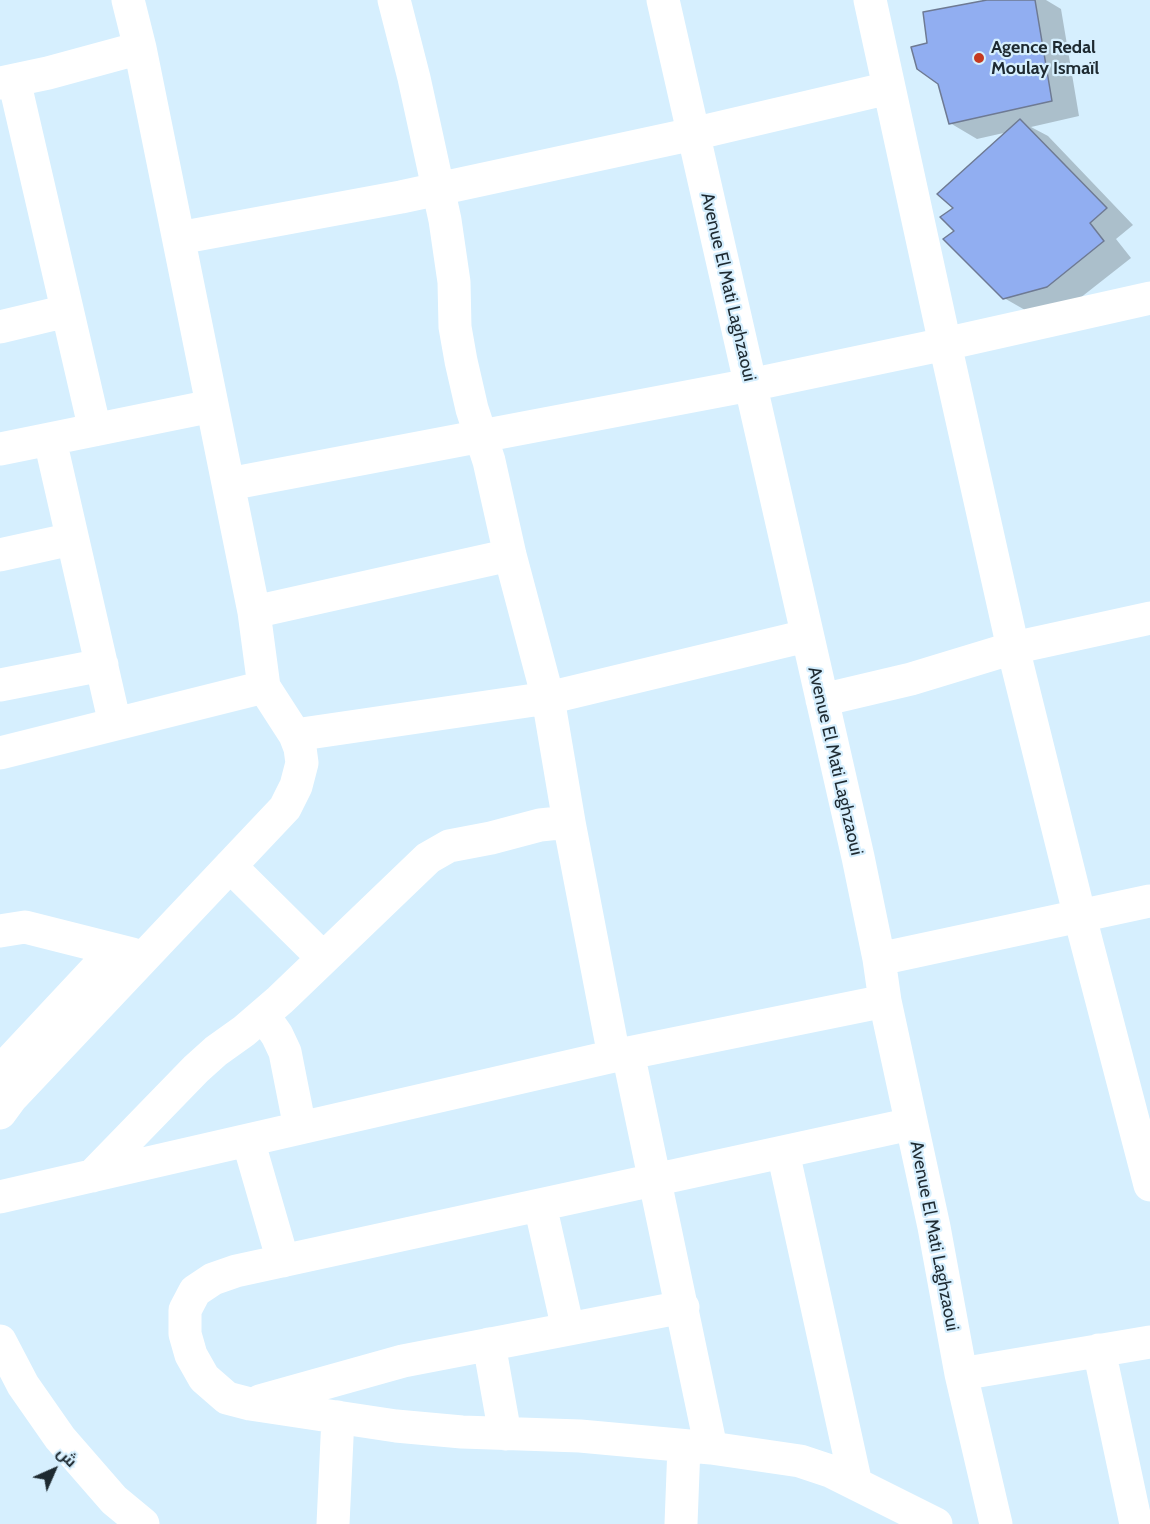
<!DOCTYPE html>
<meta charset="utf-8">
<style>
body{margin:0}
#map{position:relative;width:1150px;height:1524px;overflow:hidden;background:#d6effe;font-family:Cabin,Cairo,sans-serif}
canvas{display:block}
.north{position:absolute;left:24px;top:1440px;width:60px;height:60px;-webkit-text-stroke:4px #d6effe;paint-order:stroke;rotate:45deg;font-size:16px;font-weight:700;line-height:24px;text-align:center;color:#1e2a31}
.north::after{content:'';display:block;margin:auto;width:21px;height:27px;background:#1e2a31;clip-path:polygon(50% 0,100% 100%,50% 72%,0 100%)}
</style>
<div id="map">
<canvas width="1150" height="1524"></canvas>
<div class="north">ش</div>
</div>
<script>
const c = document.querySelector('canvas').getContext('2d');
c.lineJoin = 'round';
function fill(path, color) { c.fillStyle = color; c.fill(path, 'evenodd'); }
function strokePath(path, color, width, dash) { c.strokeStyle = color; c.lineWidth = width; c.lineCap = dash ? 'butt' : 'round'; c.setLineDash(dash || []); c.stroke(path); }
function drawText(font, color, halo, rows, align = 'center') {
  c.font = font + ' Cabin,sans-serif'; c.lineWidth = 4.5; c.setLineDash([]); c.textBaseline = 'middle'; c.strokeStyle = halo; c.fillStyle = color; for (const [text, x, y, turn = 0] of rows) {
    c.save(); c.translate(x, y); c.rotate((+turn || 0) * Math.PI / 180); c.textAlign = isNaN(turn) ? turn : align; if (halo) c.strokeText(text, 0, 0); c.fillText(text, 0, 0); c.restore();
  }
}
fill(new Path2D(`
 M995 0H1046L1061 9 1079 116 1031 127 1048 136 1133 225 1116 239 1131 258 1075 302 1032 314 1004 298 956 231 955 209 1008 132 977 139 950 123 929 44Z`), '#0003');
const building = new Path2D(`
 M987 0H1035L1052 101 949 124 938 84 917 69 911 47 927 43 923 12Z
 M1020 119 1107 208 1090 223 1104 241 1047 287 1003 299 943 239 954 231 940 217 953 208 937 194Z`);
fill(building, '#91aef1');
strokePath(building, '#6e7a93', 1.5);
strokePath(new Path2D(`
 M663 0 858 857 879 959 885 1001 934 1227 961 1374 996 1524
 M870 0 945 344 1013 648 1080 917 1150 1185
 M14 80 95 430
 M0 83 48 73 140 48
 M179 238 401 197 693 134 889 88
 M0 327 67 311
 M50 440 115 724
 M0 449 212 406
 M229 484 750 385 945 344 1150 298
 M0 555 72 539
 M254 612 510 555
 M0 685 102 665
 M822 700 911 679 1013 648 1150 618
 M295 735 548 698 806 636
 M0 753 264 687
 M569 822 614 1056
 M230 866 323 958
 M0 931 25 927 132 954
 M879 959 1150 901
 M263 1015 277 1035 285 1052 300 1128
 M628 1053 711 1448
 M0 1072 114 950
 M0 1113 11 1098 285 808 296 786 302 763 300 748 295 735 264 687 254 612 140 48 128 0
 M911 1124 236 1271 213 1279 195 1291 185 1310V1334L191 1355 204 1378 227 1398 250 1404 396 1426 462 1432 580 1436 711 1448 800 1461 830 1471 936 1524
 M248 1140 283 1261
 M783 1152 856 1484
 M92 1176 196 1069 216 1051 244 1031 280 1000 428 858 449 846 491 838 540 825 569 822 548 698 510 555 489 461 472 409 461 361 455 327 454 282 445 220 414 78 394 0
 M0 1197 614 1056 885 1001
 M540 1205 568 1329
 M0 1341 23 1385 60 1438 114 1500 143 1524
 M489 1344 505 1434
 M1099 1350 1136 1524
 M961 1374 1150 1342
 M260 1401 403 1361 683 1307
 M333 1524 338 1417
 M681 1524 684 1446`), '#fff', 33);
for (const [x, y, r, color] of [
 [979,58,6,"#c53a21"]
]) { const dot = new Path2D(); dot.arc(x, y, r, 0, 2 * Math.PI); c.fillStyle = color; c.fill(dot); strokePath(dot, '#d6effe', 2); }
drawText('bold 18px', '#1e2a31', '#d6effe', [
 ["Agence Redal",991,48],
 ["Moulay Ismaïl",991,69]
], 'left');
drawText('18px', '#1e2a31', '#d6effe', [
 ["Avenue El Mati Laghzaoui",728,287,77],
 ["Avenue El Mati Laghzaoui",835,761,77],
 ["Avenue El Mati Laghzaoui",934,1236,79]
]);
</script>
